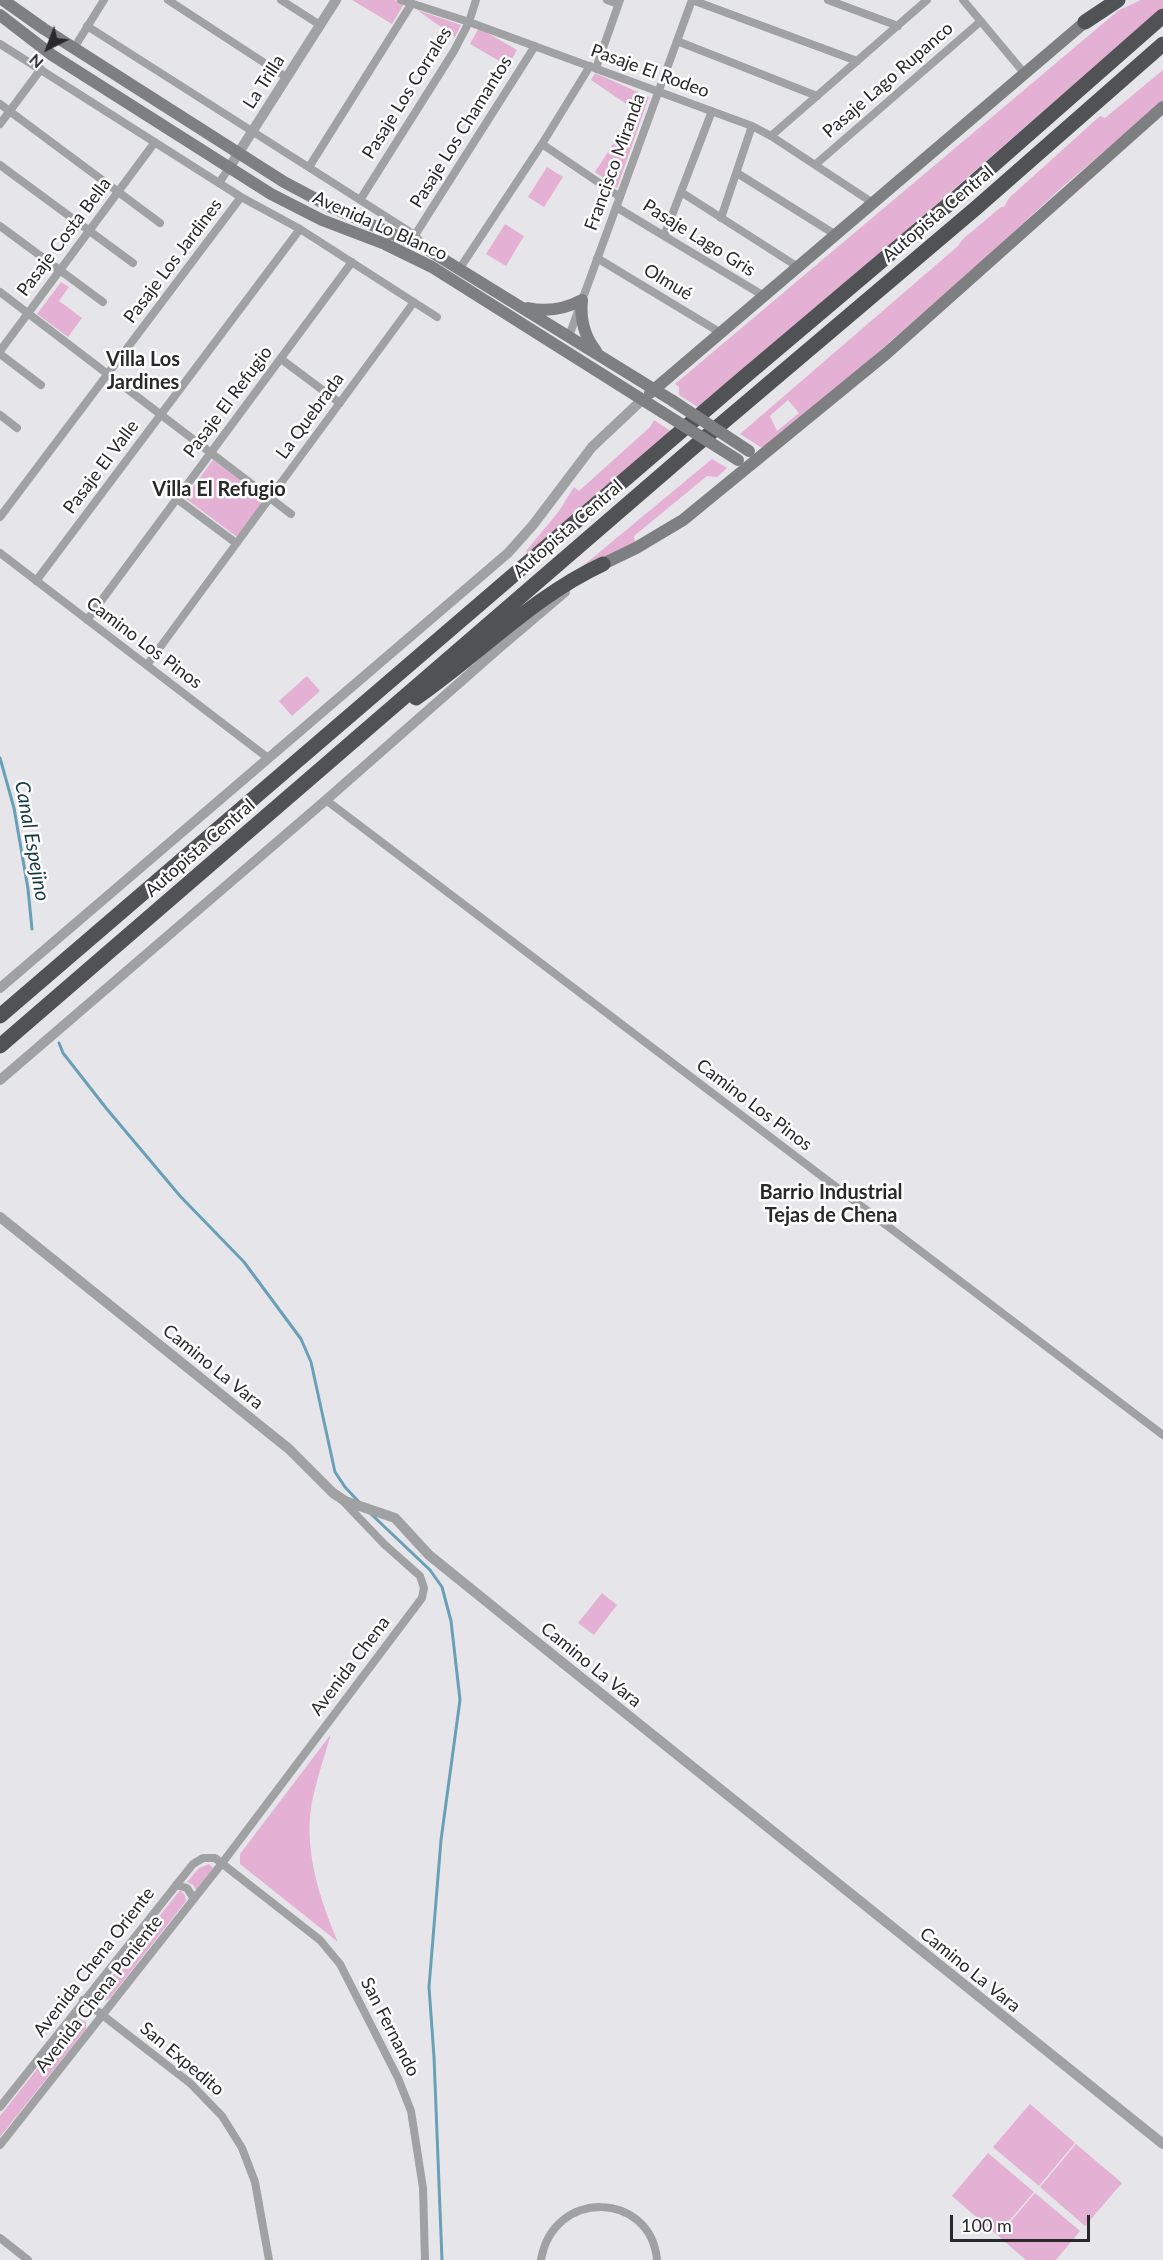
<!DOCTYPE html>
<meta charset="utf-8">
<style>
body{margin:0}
#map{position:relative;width:1163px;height:2260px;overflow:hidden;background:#e6e6ea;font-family:Lato,sans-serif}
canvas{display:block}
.north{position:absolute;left:18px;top:18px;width:60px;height:60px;-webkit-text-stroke:4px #fff;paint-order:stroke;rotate:222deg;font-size:16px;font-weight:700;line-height:24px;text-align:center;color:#29292a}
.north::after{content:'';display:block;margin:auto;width:21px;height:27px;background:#29292a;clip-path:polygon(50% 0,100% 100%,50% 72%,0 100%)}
.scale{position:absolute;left:950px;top:2215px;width:140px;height:27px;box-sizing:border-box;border:3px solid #29292a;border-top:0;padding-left:8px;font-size:18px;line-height:21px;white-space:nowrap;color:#29292a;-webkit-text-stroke:4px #fff;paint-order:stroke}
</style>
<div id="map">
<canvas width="1163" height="2260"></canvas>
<div class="north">N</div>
<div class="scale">100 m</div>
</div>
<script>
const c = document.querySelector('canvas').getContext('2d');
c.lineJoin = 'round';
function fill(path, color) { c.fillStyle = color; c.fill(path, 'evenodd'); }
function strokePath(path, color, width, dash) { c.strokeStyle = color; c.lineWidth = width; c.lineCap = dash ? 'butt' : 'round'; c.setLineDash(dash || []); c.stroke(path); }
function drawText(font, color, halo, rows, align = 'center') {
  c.font = font + ' Lato,sans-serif'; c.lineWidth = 5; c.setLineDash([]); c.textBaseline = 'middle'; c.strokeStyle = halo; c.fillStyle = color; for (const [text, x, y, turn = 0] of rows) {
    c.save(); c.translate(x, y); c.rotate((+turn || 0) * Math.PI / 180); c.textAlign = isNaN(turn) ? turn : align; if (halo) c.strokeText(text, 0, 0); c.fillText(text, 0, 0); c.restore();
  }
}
fill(new Path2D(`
 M352 0H394L404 4 392 24Z
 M1141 0H1163V7L701 409 679 395V387L675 384 1119 10Z
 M417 10 461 25 455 37Z
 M479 28 517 50 508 66 470 44Z
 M1163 70V101L1060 189 988 256 850 377 762 448 740 434 958 246 963 239 1001 207H1004L1009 198 1100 116 1105 118ZM788 400 799 413 777 431 770 416Z
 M595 73 649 97 617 188 595 172 635 110 591 80Z
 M547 167 563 177 544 207 528 197Z
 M505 224 524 236 506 266 486 254Z
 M61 282 69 287 59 301 82 318 68 337 37 314Z
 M654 420 672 432 530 556 526 551 559 511 574 487 579 491 650 427Z
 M712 459 727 468 717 477 707 476 634 536 635 542 585 571 584 565Z
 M213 460 265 499 237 537 185 498Z
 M307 676 320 691 292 716 279 701Z
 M602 1593 617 1605 594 1635 578 1623Z
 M331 1734C325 1754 318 1775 313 1797 302 1845 319 1898 338 1942L240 1864V1854Z
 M209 1864 213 1868 196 1890 193 1885 187 1882 199 1868Z
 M180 1890 185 1895 186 1901 110 1998 105 2001 99 1995 101 1990Z
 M79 2018 86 2022V2029L0 2137V2116L74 2022Z
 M1030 2104 1075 2143 1039 2186 993 2147Z
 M1076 2144 1122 2183 1085 2226 1040 2187Z
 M988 2153 1034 2192 997 2235 952 2196Z
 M1035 2193 1080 2231 1056 2260H1026L998 2236Z`), '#e4b0d3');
strokePath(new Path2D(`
 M0 758 14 808 28 889 32 929
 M59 1043 63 1053 106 1108 180 1196 244 1262 301 1339 311 1362 335 1472 345 1487 359 1502
 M370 1513 430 1570 442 1587 451 1621 460 1700 441 1840 429 1987 434 2057 442 2260`), '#699fb7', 3);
strokePath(new Path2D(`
 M168 0 286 77
 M281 0 320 25
 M401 0 469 22 752 126 771 136 873 203
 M607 0 618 4
 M692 0 857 61
 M828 0 898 26
 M963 0 1025 74
 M87 26 415 235 423 245
 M677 41 817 96
 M0 44 241 197 300 229 437 317
 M74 48 104 0
 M596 68 620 0
 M0 104 160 223
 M0 124 41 69
 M771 136 927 0
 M542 144 620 197
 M816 164 981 21
 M0 165 133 263
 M309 167 412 3
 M737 173 836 235
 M219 183 229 168
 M681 192 798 267
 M360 200 454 51 469 22 476 0
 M616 207 764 296
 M721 218 752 126
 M0 226 103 302
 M415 235 535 46
 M664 236 712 111
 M597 258 721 333
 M460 268 542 144 590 66
 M0 292 291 514
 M569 336 692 0
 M0 351 155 142
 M0 354 41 385
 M281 359 340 403
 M0 415 17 428
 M177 499 236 543
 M0 517 241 197
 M0 553 268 758
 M36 581 300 229
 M87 620 352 262
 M147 665 414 302
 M326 800 1163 1435
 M176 1885 187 1888 194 1899
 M83 2000 190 2083 222 2116 242 2148 255 2182 269 2260
 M0 2107 193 1864 203 1858H215L320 1940 340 1964 398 2078 411 2111 423 2188 425 2260
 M0 2145 223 1862 422 1598 424 1588 420 1576 384 1544 343 1501
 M0 2238 28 2260
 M541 2260C553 2188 651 2191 657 2260`), '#a0a1a2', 8);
strokePath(new Path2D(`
 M229 168 336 0
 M0 988 508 553 533 525 592 447 643 399
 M0 1080 326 800 499 648 565 592
 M0 1217 289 1449 333 1493 345 1501 395 1518 429 1555 528 1635 1163 2144`), '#a0a1a2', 10);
strokePath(new Path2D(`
 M3 0 44 29 284 182 331 207 425 248 673 401
 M0 15 52 55 271 194 322 220 385 244 432 267 662 412
 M582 300C580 319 584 336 596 351
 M528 308C547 312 565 309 582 300
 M650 393 1085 22
 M603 564 636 548 683 520 887 353 1163 107`), '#7d7f81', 12);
strokePath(new Path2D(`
 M1085 22 1118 0
 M416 698C480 654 532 597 603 564
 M0 1016 736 384 956 198 1163 16
 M0 1046 688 452 976 208 1163 44`), '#505255', 15);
strokePath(new Path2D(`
 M673 401 749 451
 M662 412 738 460`), '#7d7f81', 12);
drawText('18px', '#29292a', '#fff', [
 ["Pasaje El Rodeo",650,71,20],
 ["Pasaje Lago Rupanco",888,80,-41],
 ["La Trilla",264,82,-57],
 ["Pasaje Los Corrales",407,93,-58],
 ["Pasaje Los Chamantos",461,132,-58],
 ["Francisco Miranda",615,162,-70],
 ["Autopista Central",938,214,-40],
 ["Avenida Lo Blanco",380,226,24],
 ["Pasaje Costa Bella",64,237,-53],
 ["Pasaje Lago Gris",699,238,32],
 ["Pasaje Los Jardines",173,261,-53],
 ["Olmué",668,282,31],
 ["Pasaje El Refugio",228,402,-53],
 ["La Quebrada",310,416,-54],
 ["Pasaje El Valle",101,467,-53],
 ["Autopista Central",568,529,-41],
 ["Camino Los Pinos",144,643,37],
 ["Autopista Central",200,848,-41],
 ["Camino Los Pinos",754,1105,37],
 ["Camino La Vara",213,1367,39],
 ["Camino La Vara",591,1665,39],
 ["Avenida Chena",350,1666,-53],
 ["Avenida Chena Oriente",94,1962,-52],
 ["Camino La Vara",970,1970,39],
 ["Avenida Chena Poniente",99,1994,-52],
 ["San Fernando",390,2027,63],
 ["San Expedito",182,2059,40]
]);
drawText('bold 20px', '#29292a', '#fff', [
 ["Villa Los",143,360],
 ["Jardines",143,383],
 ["Villa El Refugio",219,490],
 ["Barrio Industrial",831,1193],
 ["Tejas de Chena",831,1216]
]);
drawText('italic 20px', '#153847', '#fff', [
 ["Canal Espejino",32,841,80]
]);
</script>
